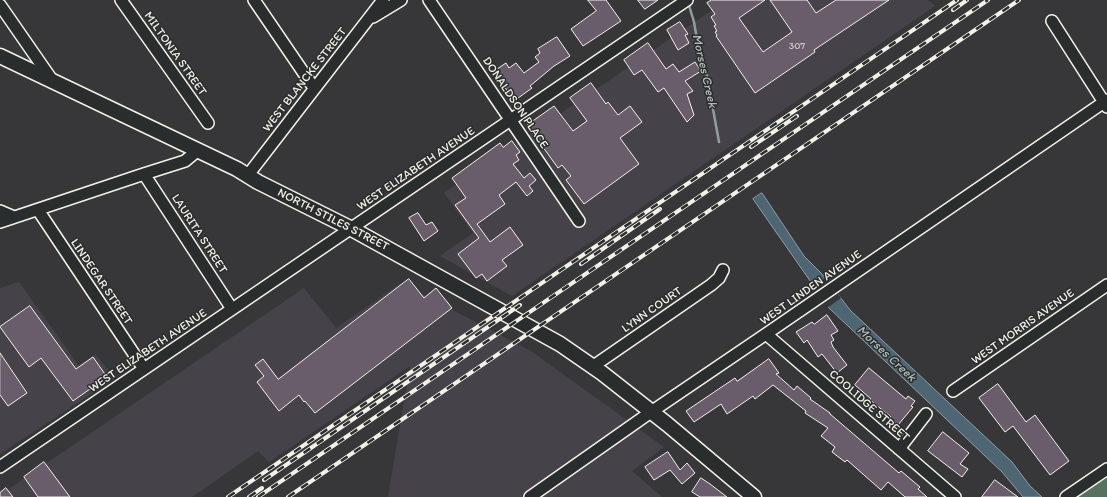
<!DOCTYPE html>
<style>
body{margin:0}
canvas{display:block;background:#37373a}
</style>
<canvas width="1107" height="497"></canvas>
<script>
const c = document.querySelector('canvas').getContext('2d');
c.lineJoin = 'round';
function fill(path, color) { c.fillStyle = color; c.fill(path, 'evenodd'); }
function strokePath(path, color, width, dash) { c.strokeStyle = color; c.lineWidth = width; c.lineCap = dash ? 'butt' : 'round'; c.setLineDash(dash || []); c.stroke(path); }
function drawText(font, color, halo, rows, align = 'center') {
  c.font = font + ' Itim,sans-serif'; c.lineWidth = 3; c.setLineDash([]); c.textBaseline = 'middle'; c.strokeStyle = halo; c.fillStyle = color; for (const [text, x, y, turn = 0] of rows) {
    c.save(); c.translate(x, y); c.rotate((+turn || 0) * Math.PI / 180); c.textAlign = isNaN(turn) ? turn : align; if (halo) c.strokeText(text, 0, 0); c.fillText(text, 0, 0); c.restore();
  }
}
fill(new Path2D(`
 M727 0H928L935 6 512 296 440 256 473 233 444 193Z
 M19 282 79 366 95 354 115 378 0 454V288Z
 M401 283 531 351 664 447 632 471 662 497H388L410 366 269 462 258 451 192 497H0V495L304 288 336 328Z`), '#464249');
fill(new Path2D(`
 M1107 475V497H1076Z`), '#56715f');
const water = new Path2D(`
 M762 193 804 256 824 276 850 310 1012 462 1030 486 1042 497H1023L1002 472 829 308 753 199Z`);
fill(water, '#4e6573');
strokePath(water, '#909da2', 1);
fill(new Path2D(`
 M827 277 841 298 827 308 812 287Z`), '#37373a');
strokePath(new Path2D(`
 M688 2 694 22 699 51 707 76 719 142`), '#909da2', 2.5);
const building = new Path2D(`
 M588 0H606L621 21 583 46 571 29 596 11Z
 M638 0H658L645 9Z
 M712 0H765L739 18 763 52 792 32 770 0H807L816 13 836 0H889L814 50 815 52 755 93 716 36 717 35 715 32 717 31 714 26 716 25 711 17 715 14 707 3Z
 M680 22 688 34 685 35 689 43 678 50 667 30Z
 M557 37 570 56 554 66 530 86 532 88 514 101 494 71 506 63 509 68 516 63 524 73 539 62 535 57 540 53 538 49Z
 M648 43 666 69 673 64 679 72 695 62 701 71 685 81 693 91 687 94 694 115 687 122 664 88 658 92 642 70 634 75 624 60Z
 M591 83 606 104 608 102 618 115 630 106 642 122 620 138 639 164 584 204 566 180 571 176 562 165 558 168 527 125 554 106 573 131 587 121 570 98Z
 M512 141 520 152 516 155 519 160 513 164 524 178 530 173 536 180 529 186 533 191 527 196 516 182 499 195 505 204 477 224 490 242 510 227 523 245 502 260 507 266 487 281 482 274 476 278 458 254 479 238 455 205 466 198 452 178 500 143 503 147Z
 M418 213 426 225 432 222 438 231 424 241 409 218Z
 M409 279 424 298 436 288 452 308 315 413 305 401 304 402 299 395 279 411 257 382 264 376 255 365 263 359 278 379Z
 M30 306 76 369 93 357 107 377 73 401 41 358 29 367 0 327Z
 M827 315 838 331 831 335 834 340 831 342 833 347 847 365 837 373 822 354 818 357 807 340 804 343 796 332 812 322 814 324Z
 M0 353 27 393 8 406 0 395Z
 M769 359 779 373 776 374 794 390 797 386 811 398 810 399 830 413V414L899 473 901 471 920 487 918 489 927 497H905L888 482 881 490 847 460 845 462 832 452 835 447 821 436 828 428 805 413 806 411 773 385 755 399 753 396 727 414 721 404 694 422 686 411 735 378 737 381Z
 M869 368 906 399 908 396 915 401 911 406 913 407 898 425 890 418 891 417 870 400 871 399 855 385Z
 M998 384 1026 422 1035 415 1069 461 1050 475 1013 426 1005 432 979 398Z
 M943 432 969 453 960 464 968 469 962 477 928 451Z
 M668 452 680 470 687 463 695 473 682 484 670 470 654 480 645 467Z
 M44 462 70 497H38L24 477Z
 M701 478 710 484 727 497H700L692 492Z
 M995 480 1018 497H982Z
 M6 488 13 497H0V493Z`);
fill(building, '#695d6c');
strokePath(building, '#f4f1e8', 1);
const minor = new Path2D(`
 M121 0 208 123
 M254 0 314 88
 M429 0 579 221
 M0 5 52 80
 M373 17 401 0
 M1052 21 1107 107
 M144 174 232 309
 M248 175 383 0
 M38 210 144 369
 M0 211 14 217
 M0 222 144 174 185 161 197 151
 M766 334 955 497
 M592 367 711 285 719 278 723 270
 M953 391 1107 285
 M899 449 926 414
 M0 467 687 0
 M530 497 651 412 766 334 1107 100
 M1066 497 1107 469`);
const major = new Path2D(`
 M0 56 237 169 258 182 352 229 560 344 602 373 667 424 754 497`);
strokePath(minor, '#f4f1e8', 14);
strokePath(major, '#f4f1e8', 17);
strokePath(minor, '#2a2d2e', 11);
strokePath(major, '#2a2d2e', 14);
const rail = new Path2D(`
 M953 10 967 0
 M751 147 797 116
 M581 264 660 209
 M264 480 520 305
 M228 497 957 0
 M249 497 262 488
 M258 497 988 0
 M288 497 1019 0`);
strokePath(rail, '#f4f1e8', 4);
strokePath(rail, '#2a2d2e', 2.5, [8]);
drawText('10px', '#d1ccc9', null, [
 ["307",797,46]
]);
drawText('12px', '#f4f1e8', '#2a2d2e', [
 ["MILTONIA STREET",175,54,55],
 ["WEST BLANCKE STREET",305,80,-52],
 ["DONALDSON PLACE",515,103,56],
 ["WEST ELIZABETH AVENUE",416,169,-34],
 ["NORTH STILES STREET",333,220,27],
 ["LAURITA STREET",199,234,57],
 ["LINDEGAR STREET",101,282,56],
 ["WEST LINDEN AVENUE",811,288,-35],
 ["LYNN COURT",652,310,-35],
 ["WEST MORRIS AVENUE",1023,327,-35],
 ["WEST ELIZABETH AVENUE",148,351,-34],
 ["COOLIDGE STREET",869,406,41]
]);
drawText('italic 13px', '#b2b9b9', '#2a2d2e', [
 ["Morses Creek",704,71,77],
 ["Morses Creek",886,354,43]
]);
</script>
